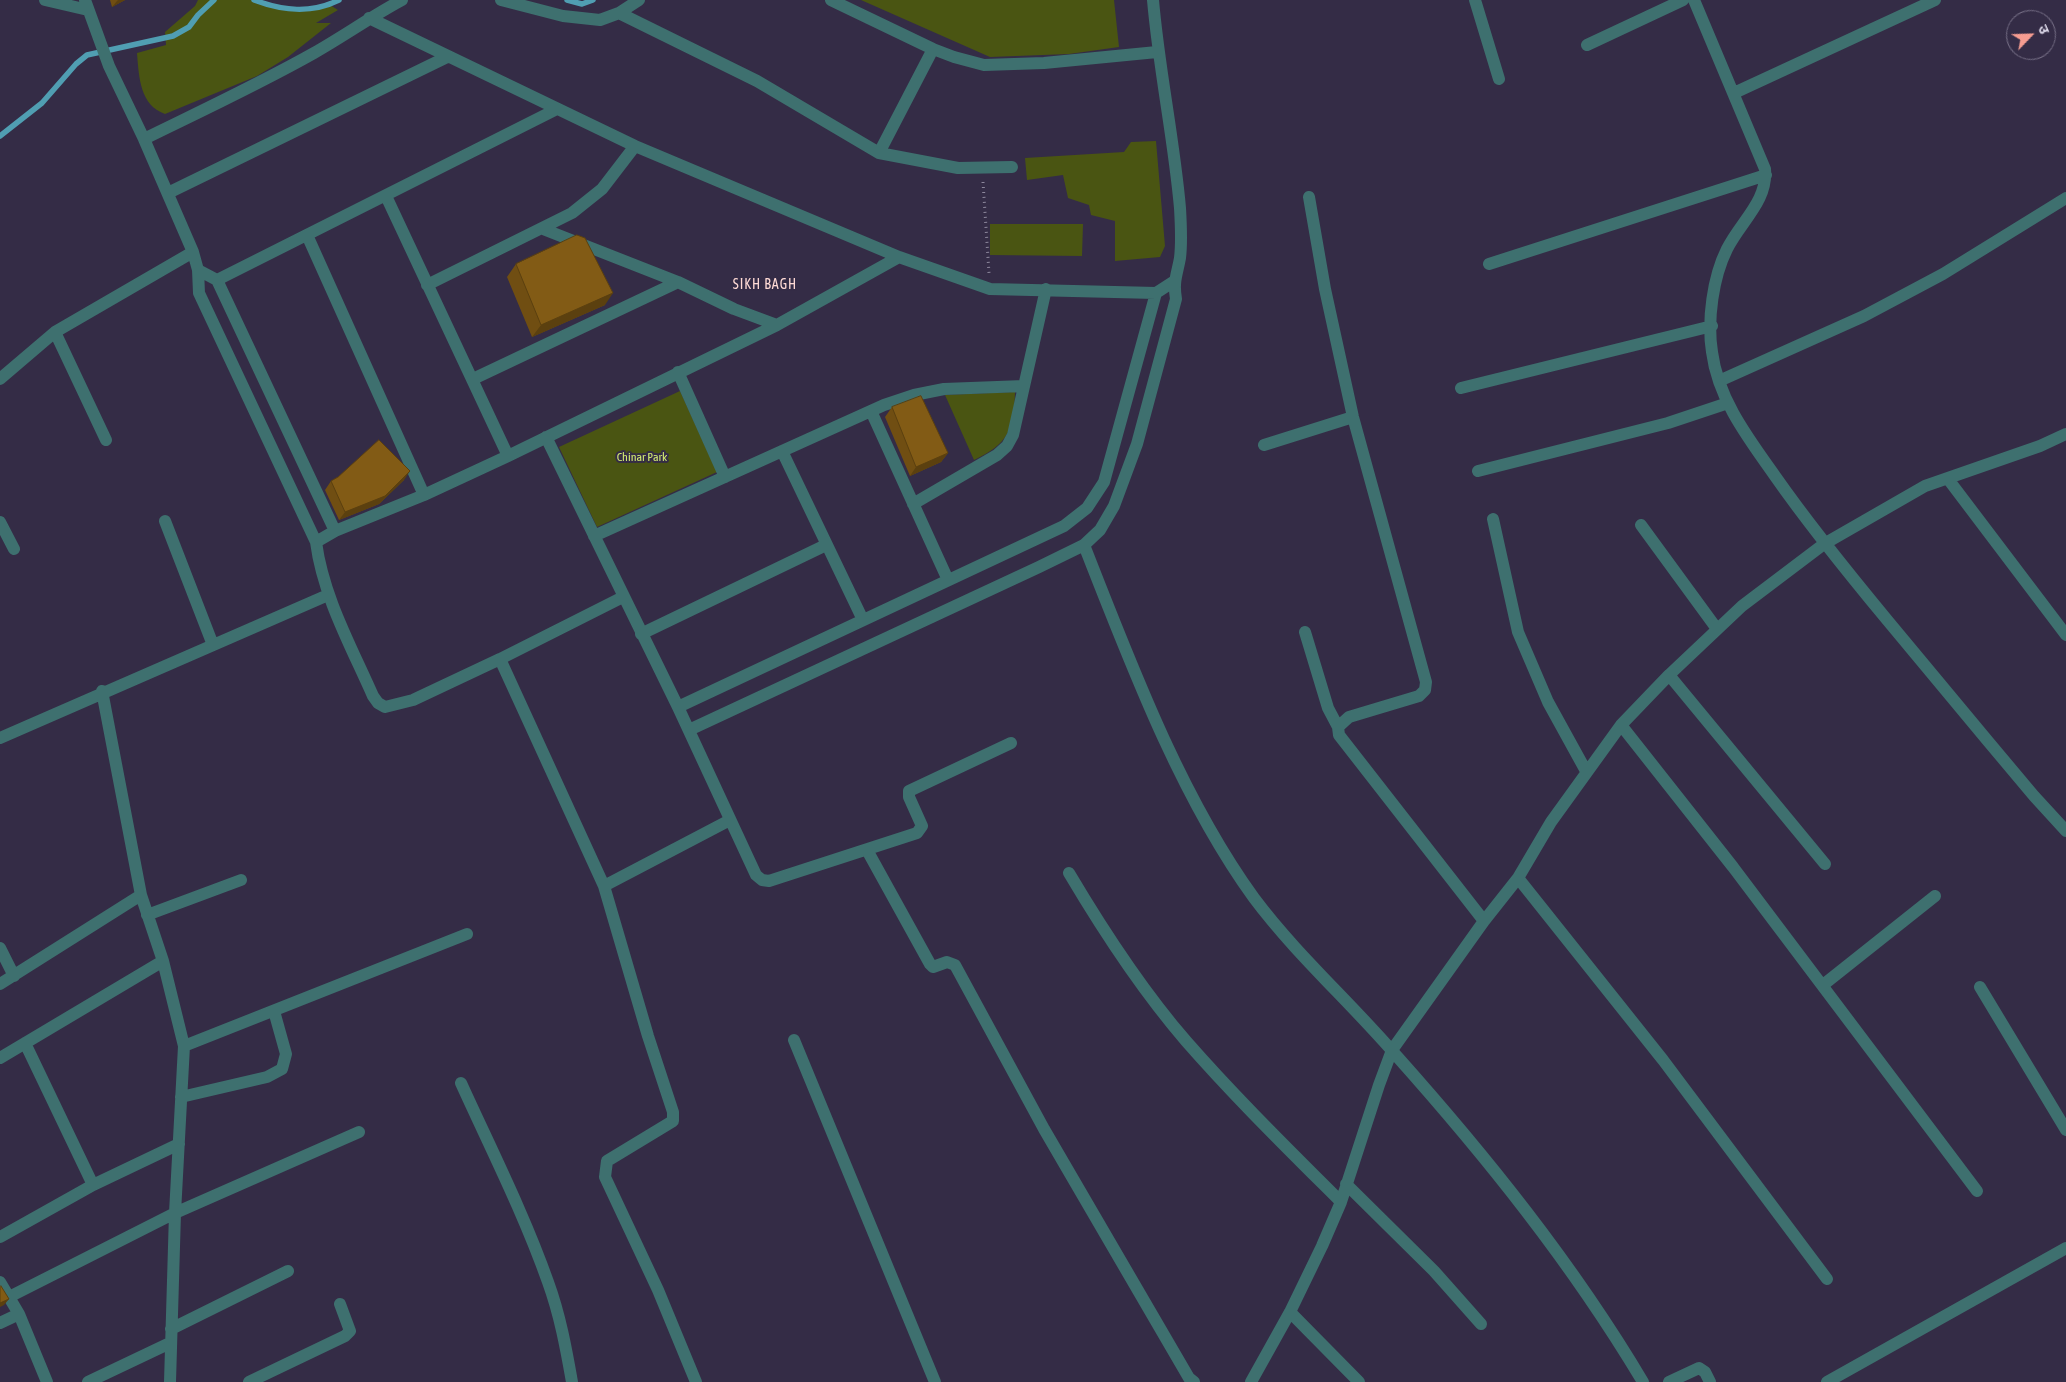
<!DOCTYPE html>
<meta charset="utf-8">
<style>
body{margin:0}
#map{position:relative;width:2066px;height:1382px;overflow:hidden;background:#342c46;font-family:"Asap Condensed","Noto Sans Devanagari",sans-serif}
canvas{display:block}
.north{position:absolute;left:2006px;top:10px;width:50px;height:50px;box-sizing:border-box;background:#342c46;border:1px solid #787188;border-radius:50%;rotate:66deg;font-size:14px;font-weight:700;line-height:20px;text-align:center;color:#ddd9ea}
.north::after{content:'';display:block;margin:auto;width:18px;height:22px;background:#f59c91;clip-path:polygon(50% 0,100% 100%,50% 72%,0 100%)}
</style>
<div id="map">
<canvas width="2066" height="1382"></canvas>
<div class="north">उ</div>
</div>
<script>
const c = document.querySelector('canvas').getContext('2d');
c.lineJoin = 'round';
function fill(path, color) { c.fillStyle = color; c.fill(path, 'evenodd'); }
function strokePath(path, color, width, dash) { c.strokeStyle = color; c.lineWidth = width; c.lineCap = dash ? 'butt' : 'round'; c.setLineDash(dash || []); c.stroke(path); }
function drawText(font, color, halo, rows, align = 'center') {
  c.font = font + ' "Asap Condensed",sans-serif'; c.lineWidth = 4; c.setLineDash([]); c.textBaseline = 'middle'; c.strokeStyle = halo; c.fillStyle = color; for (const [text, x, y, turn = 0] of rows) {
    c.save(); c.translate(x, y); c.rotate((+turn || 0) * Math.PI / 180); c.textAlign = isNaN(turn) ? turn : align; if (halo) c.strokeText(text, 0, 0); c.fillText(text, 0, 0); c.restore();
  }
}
fill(new Path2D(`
 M198 0H254L288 10 312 9 330 5 338 10 316 23H331L288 57 257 76 165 114C140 105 139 78 137 53L166 45 165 32 195 6Z
 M861 0H1114L1119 47 1069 54 990 57Z
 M1156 141 1165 246 1160 257 1115 261V221L1091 215 1089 205 1068 198 1063 175 1027 180 1025 158 1124 152 1131 142Z
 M990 224H1083L1082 256 990 255Z
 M680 391 717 472 597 527 559 447Z
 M1015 392C1014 430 1008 444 974 460L945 395Z`), '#4a5512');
strokePath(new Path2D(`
 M254 0C283 11 311 14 339 0
 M567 0 582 4 593 0
 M0 136 42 103 76 64 87 55 173 36 189 27 198 15 214 0`), '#509eb2', 5.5);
strokePath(new Path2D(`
 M983 182 989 273`), '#8d879c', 3, [1, 4]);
strokePath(new Path2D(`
 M45 0 88 10
 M85 0 109 66 144 139 193 252 198 270 199 293 316 542
 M501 0 563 16 600 20 619 13 757 81 879 153 958 168 1012 167
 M831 0 933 49 954 57 984 65 1044 63 1157 52
 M1475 0 1499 79
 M1694 0 1765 169C1768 201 1741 221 1727 249 1713 277 1707 320 1712 352 1718 399 1748 438 1775 476 1810 526 1849 574 1888 621 1937 680 1985 738 2034 796L2066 831
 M619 13 639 0
 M369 18 635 146 899 257
 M1587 45 1683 0
 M1734 93 1935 0
 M144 139C201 111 259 84 314 53 344 36 372 16 402 0
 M879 153 933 49
 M168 193 447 57
 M386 196 508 456
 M1309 197 1325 289 1353 417 1426 682 1425 690 1419 696 1349 717 1338 727
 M543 229 678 282 734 309 777 325
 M307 235 424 495
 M1489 264 1766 175
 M198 270 217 280 335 531
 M217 280 557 109
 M427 285 572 213 602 189 635 146
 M55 332 106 440
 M678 372 725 477
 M0 379 55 332 193 252
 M473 379 678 282
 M1719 381 1864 316 1943 274 2066 198
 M1461 388 1712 326
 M871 411 948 580
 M546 437 678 707 756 875 762 880 769 881 917 833 922 826 909 797V791L1011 743
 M1264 445 1353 417
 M782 451 863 620
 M1478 471 1668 423 1728 403
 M1948 479 2066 635
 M913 504 997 455 1007 446 1013 435 1046 289
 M1493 519 1518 632 1548 702 1586 771
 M165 521 213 645
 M0 522 14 549
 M1641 525 1717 629
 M594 536 884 405 914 395 944 389 1024 386
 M1084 545C1130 662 1180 796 1254 898 1296 954 1348 1000 1394 1053 1486 1156 1572 1263 1643 1382
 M623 597 500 659 413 700 385 707 378 703 373 696C351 646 323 596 316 542L335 531 424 495 508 456 777 325 899 257 990 289 1156 293
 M1305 632 1328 708 1338 727 1339 735 1484 921
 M641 634 826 545
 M500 659 604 886 648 1036 673 1112V1121L607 1161 605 1177 658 1290 696 1382
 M1669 675 1825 864
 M102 691 141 895 163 961 184 1046 175 1213 170 1382
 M678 707 1064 526 1087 508 1104 482 1156 293 1173 282
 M1621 725 1733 867 1977 1191
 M689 730 1039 567 1084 545 1100 530 1114 506 1137 444 1176 299C1173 281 1177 275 1180 258 1182 242 1181 225 1180 208 1174 139 1159 70 1153 0
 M0 738 328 595
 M867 850 930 964 933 967 947 962 955 965 1044 1129 1189 1378 1194 1382
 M1069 873C1104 932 1141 989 1186 1041 1235 1097 1288 1149 1341 1202
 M1518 878 1663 1060 1827 1279
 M604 886 730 820
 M147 915 241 880
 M0 948 14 976
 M0 984 141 895
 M1823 985 1935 896
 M1980 987 2066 1130
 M794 1040 935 1382
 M25 1043 93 1185
 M184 1046 467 934
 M0 1058 163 961
 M461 1083C491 1149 524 1214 548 1282 560 1315 566 1348 572 1382
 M181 1097 267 1077 282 1069 286 1054 274 1011
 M1346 1184 1434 1271 1481 1324
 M0 1237 93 1185 179 1144
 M0 1282 19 1314 47 1382
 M9 1297 175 1213 359 1132
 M1290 1312 1359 1382
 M0 1323 19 1314
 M171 1329 288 1271
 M88 1382 170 1343
 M249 1382 345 1336 350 1331 340 1304
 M1251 1382 1290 1312 1322 1246 1341 1202 1379 1085 1392 1050 1484 921 1518 878 1551 822 1621 725 1669 675 1742 606 1824 544 1925 486 2040 446 2066 434
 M1669 1382 1699 1368 1705 1372 1710 1382
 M1827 1382 2066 1248`), '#3e706f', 12);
fill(new Path2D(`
 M110 0H125L112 7Z
 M516 264 605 305 532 337 507 277Z
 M892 407 948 453 941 462 910 476 885 417Z
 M404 480 379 504 339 520 325 490 331 481Z`), '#704e12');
fill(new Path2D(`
 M118 0H125L112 7 117 1Z
 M613 293 605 305 532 337 541 325Z
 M948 453 941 462 910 476 916 467Z
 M410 471 404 480 379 504 339 520 345 512Z
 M9 1299 4 1305 0 1307V1303Z`), '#5b400f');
const building = new Path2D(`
 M577 235 585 238 613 293 541 325 516 264Z
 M921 396 948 453 916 467 892 407Z
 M379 440 410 471 385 496 345 512 331 481 338 477Z
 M1 1286 9 1299 0 1303V1287Z`);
fill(building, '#825b15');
strokePath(building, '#5b400f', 1);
drawText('12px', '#d4ec72', '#342c46', [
 ["Chinar Park",642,457]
]);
c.letterSpacing = '1px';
drawText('14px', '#fedad5', '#342c46', [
 ["SIKH BAGH",765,285]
]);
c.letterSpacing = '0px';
</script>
